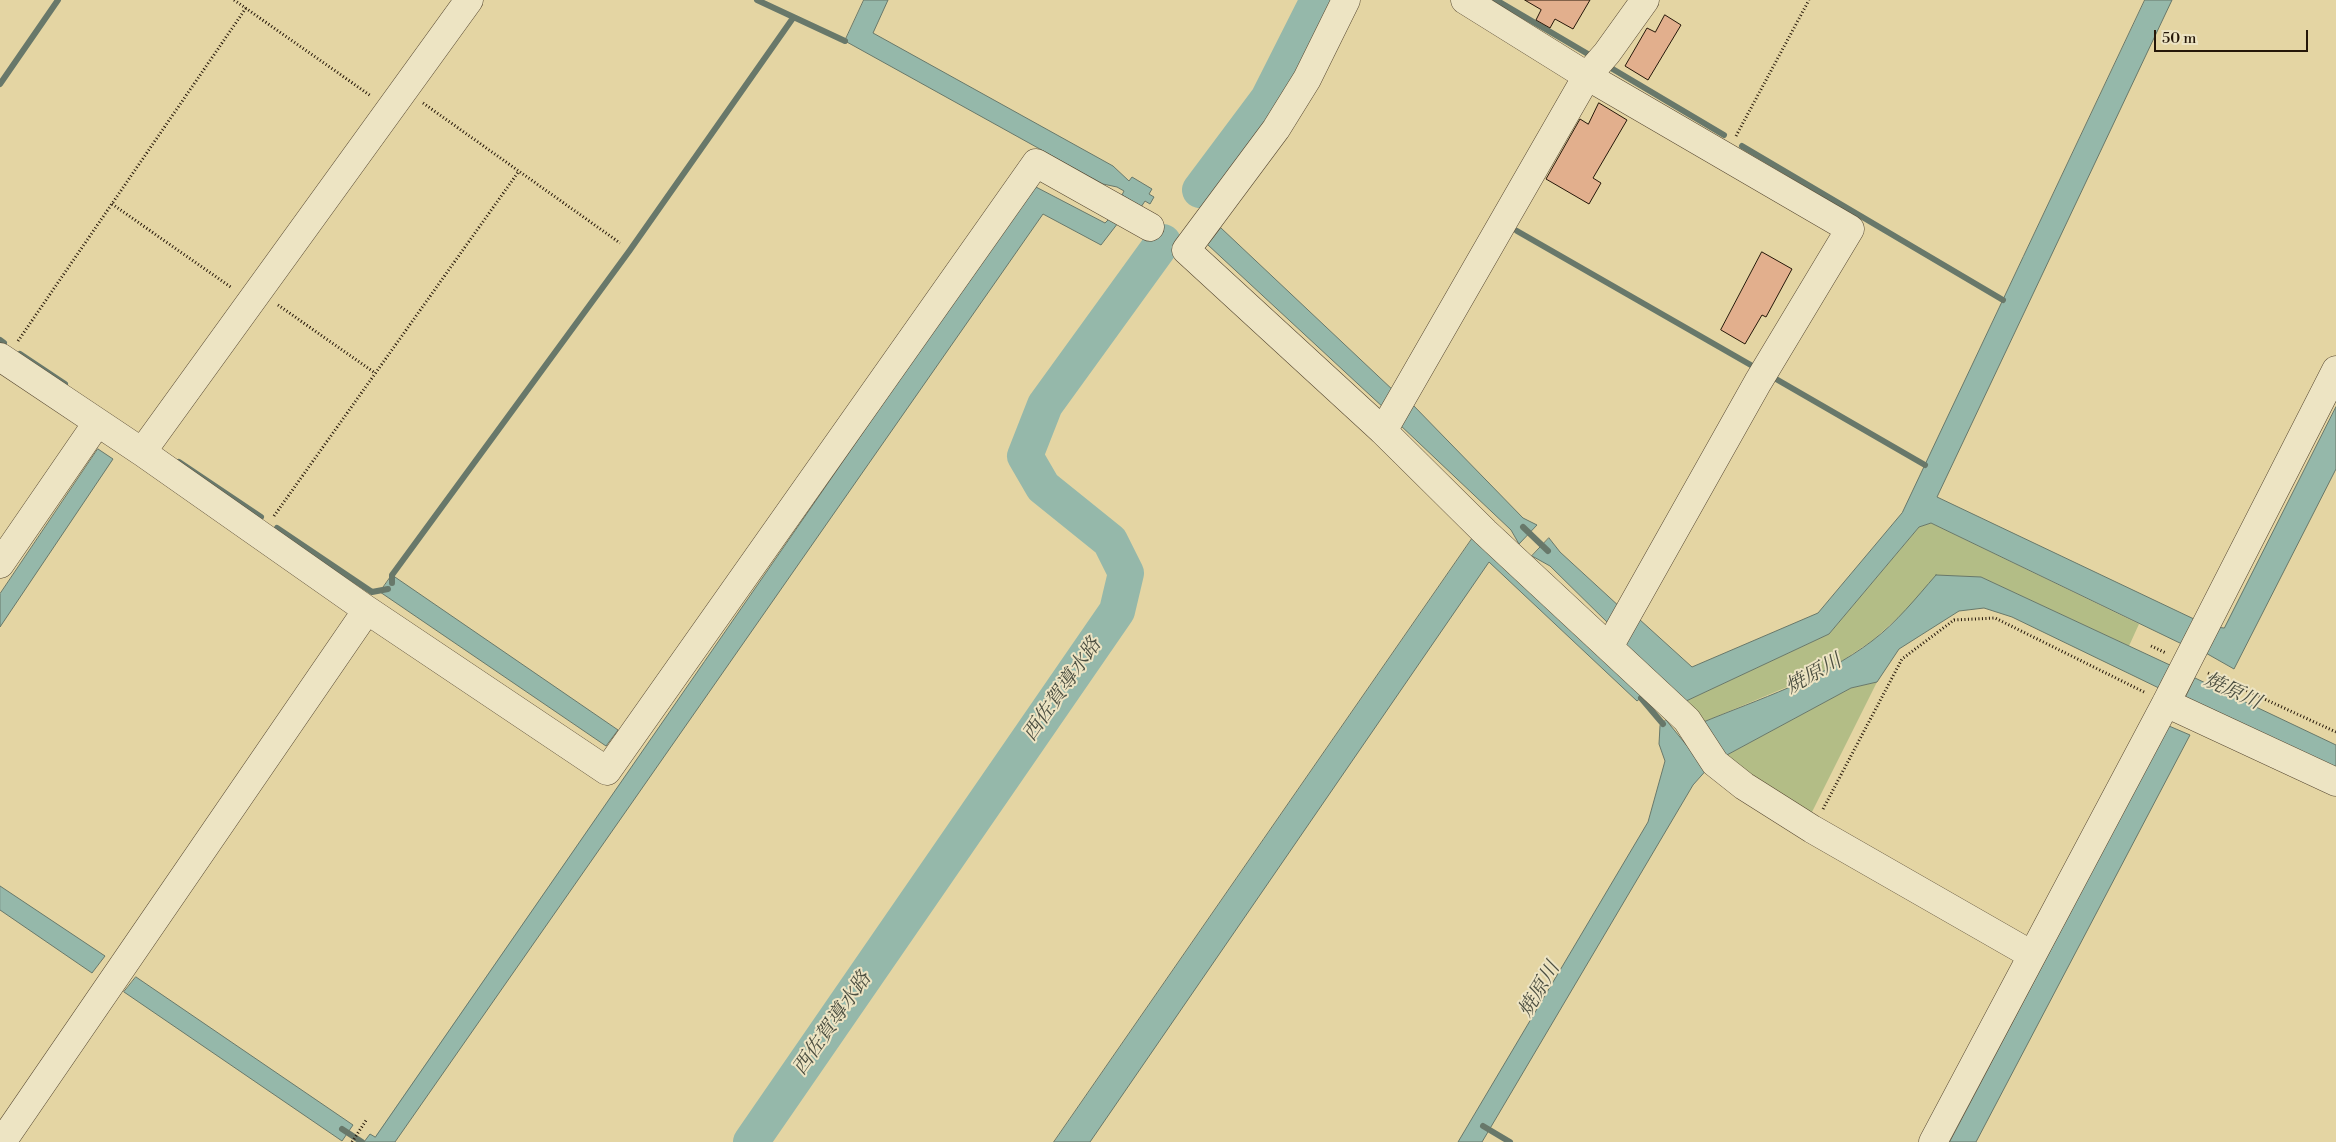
<!DOCTYPE html>
<meta charset="utf-8">
<style>
body{margin:0}
#map{position:relative;width:2336px;height:1142px;overflow:hidden;background:#e4d5a3;font-family:"Libre Bodoni",serif}
canvas{display:block}
.scale{position:absolute;left:2154px;top:30px;width:154px;height:22px;box-sizing:border-box;border:2px solid #251709;border-top:0;padding-left:6px;font-size:15px;line-height:18px;white-space:nowrap;color:#251709;-webkit-text-stroke:4px #ede4c3;paint-order:stroke}
</style>
<div id="map">
<canvas width="2336" height="1142"></canvas>
<div class="scale">50 m</div>
</div>
<script>
const c = document.querySelector('canvas').getContext('2d');
c.lineJoin = 'round';
function fill(path, color) { c.fillStyle = color; c.fill(path, 'evenodd'); }
function strokePath(path, color, width, dash) { c.strokeStyle = color; c.lineWidth = width; c.lineCap = dash ? 'butt' : 'round'; c.setLineDash(dash || []); c.stroke(path); }
function drawText(font, color, halo, rows, align = 'center') {
  c.font = font + ' "Libre Bodoni","Noto Serif JP",serif'; c.lineWidth = 4; c.setLineDash([]); c.textBaseline = 'middle'; c.strokeStyle = halo; c.fillStyle = color; for (const [text, x, y, turn = 0] of rows) {
    c.save(); c.translate(x, y); c.rotate((+turn || 0) * Math.PI / 180); c.textAlign = isNaN(turn) ? turn : align; if (halo) c.strokeText(text, 0, 0); c.fillText(text, 0, 0); c.restore();
  }
}
fill(new Path2D(`
 M1931 523 2139 624 2129 646 1981 577 1903 613 1873 640 1830 669 1701 723 1684 702 1829 634 1919 527Z
 M1877 682 1811 814 1748 778 1725 756 1851 688Z`), '#b3bd86');
const water = new Path2D(`
 M864 0H888L873 33 1113 166 1129 181 1132 177 1152 189 1149 194 1154 197 1150 204 1145 201 1141 207 1122 195 1124 191 1117 187 1103 184 845 41Z
 M2145 0H2172L1937 497 2196 620 2184 645 1931 523 1919 527 1829 634 1684 702 1624 642 1639 619 1692 667 1818 613 1902 513Z
 M1034 186 1105 223 1110 218 1118 223 1101 245 1043 214 395 1142H364L370 1134 375 1137Z
 M1221 228 1395 392 1385 409 1208 245Z
 M1411 403 1523 518 1537 525 1519 544 1511 530 1399 424Z
 M2336 407V469L2234 669 2204 652 2216 627 2224 628Z
 M98 449 113 459 0 627V594Z
 M1474 536 1643 696 1637 701 1489 562 1090 1142H1054Z
 M1549 538 1560 552 1621 608 1610 625 1550 566 1532 556Z
 M392 575 618 730 606 746 380 592Z
 M1936 575 1981 577 2172 666 2163 690 2012 617 1984 608 1959 611 1899 649 1877 682 1851 688 1725 756 1701 723C1759 699 1822 679 1872 641 1897 622 1916 598 1936 575Z
 M2195 678 2336 745V773L2184 701Z
 M1666 720 1688 747 1697 750 1709 767 1693 785 1482 1142H1458L1648 822 1665 761 1659 744 1660 726Z
 M2169 726 2190 735 1976 1142H1950Z
 M0 886 105 956 92 973 0 910Z
 M136 977 353 1125 342 1141 124 992Z`);
fill(water, '#95b8aa');
strokePath(water, '#68786a', 1);
strokePath(new Path2D(`
 M757 0 845 41
 M1496 0 1593 57
 M1611 68 1724 135
 M0 84 58 0
 M1742 146 2003 300
 M1517 231 1756 368
 M0 340 4 343
 M20 354 65 384
 M1776 379 1925 465
 M179 462 261 517
 M1523 527 1548 551
 M277 528 372 592 388 589
 M392 583V575L630 250 793 18
 M1641 698 1663 724
 M1483 1126 1510 1142
 M342 1129 362 1142`), '#68786a', 6);
strokePath(new Path2D(`
 M1200 190 1268 99 1318 0
 M751 1142 1117 611 1126 573 1110 541 1043 487 1025 456 1045 405 1163 242`), '#95b8aa', 36);
const building = new Path2D(`
 M1525 0H1590L1573 29 1555 19 1550 28 1536 20 1541 10Z
 M1665 15 1681 25 1648 80 1625 66 1647 28 1655 32Z
 M1599 103 1627 120 1593 178 1601 183 1589 204 1546 179 1580 119 1588 124Z
 M1762 252 1792 269 1766 317 1762 315 1745 344 1721 330Z`);
fill(building, '#e2af8d');
strokePath(building, '#251709', 1);
const minor = new Path2D(`
 M1346 0 1307 79 1276 129 1186 250 1383 431 1485 532 1687 720 1715 763 1744 786 1812 829 2032 955
 M1465 0 1587 76 1850 229 1758 382 1609 647
 M0 357 142 452 367 610
 M1383 431 1587 76 1607 53 1645 0
 M142 452 469 0
 M0 564 97 423
 M2166 703 2336 782
 M2 1142 367 610 607 771 1036 163 1150 227
 M1933 1142 2166 703 2336 370`);
strokePath(minor, '#554630', 29);
strokePath(new Path2D(`
 M234 0 371 96
 M423 103 620 243
 M1736 136 1809 0
 M112 204 232 288
 M278 305 375 373
 M18 341 246 8
 M274 516 519 171
 M2151 646 2166 653
 M2208 673 2336 732
 M1823 809 1902 659 1954 620 1995 618 2146 693
 M352 1142 367 1119`), '#251709', 3, [1, 2.5]);
strokePath(minor, '#ede4c3', 28);
drawText('italic 20px', '#4c4f41', '#ede4c3', [
 ["焼原川",1814,675,-29],
 ["西佐賀導水路",1063,690,-55],
 ["焼原川",2232,692,25],
 ["焼原川",1540,990,-59],
 ["西佐賀導水路",833,1024,-55]
]);
</script>
